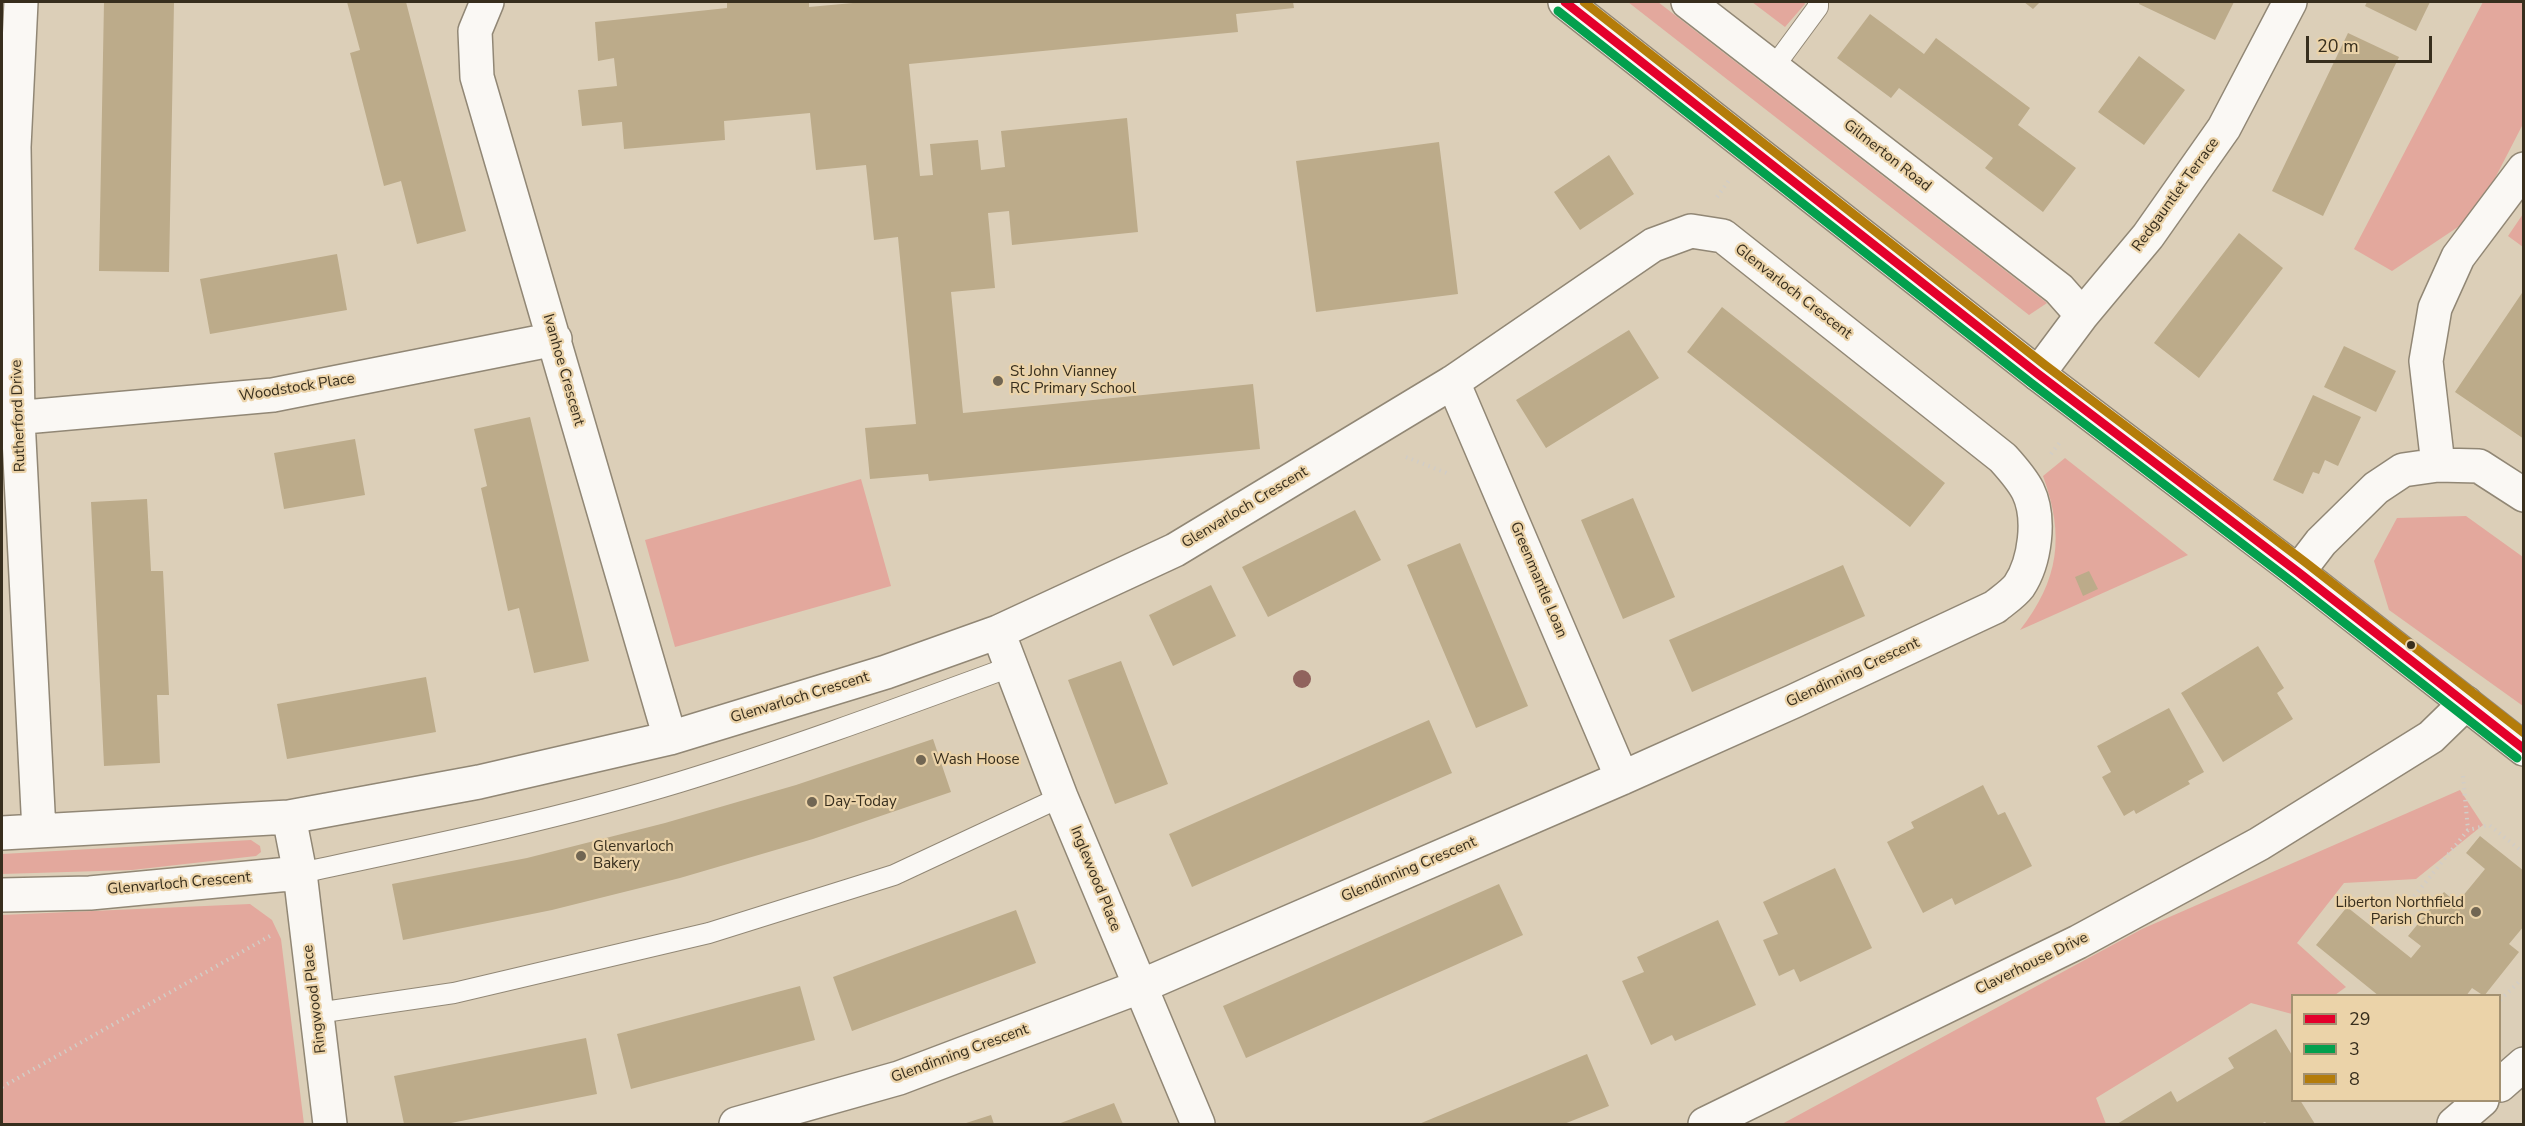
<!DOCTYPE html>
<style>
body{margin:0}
#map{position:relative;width:2525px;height:1126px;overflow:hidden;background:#dccfb8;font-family:"Nunito Sans",sans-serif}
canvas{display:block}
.frame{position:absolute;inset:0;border:3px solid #372e1d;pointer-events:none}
.legend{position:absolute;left:2291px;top:994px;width:210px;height:108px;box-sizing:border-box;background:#ebd3a9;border:2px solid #a39171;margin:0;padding:8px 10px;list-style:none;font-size:18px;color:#372e1d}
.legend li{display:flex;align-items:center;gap:12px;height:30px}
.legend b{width:30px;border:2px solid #a39171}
.scale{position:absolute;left:2306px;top:36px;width:126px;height:27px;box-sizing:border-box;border:3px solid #372e1d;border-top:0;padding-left:8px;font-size:18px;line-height:21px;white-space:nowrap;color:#372e1d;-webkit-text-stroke:4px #ebd3a9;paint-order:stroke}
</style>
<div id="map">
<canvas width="2525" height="1126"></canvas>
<div class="frame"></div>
<ul class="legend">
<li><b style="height:8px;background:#e4002b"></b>29</li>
<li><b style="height:8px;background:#03a04e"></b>3</li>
<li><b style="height:8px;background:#b47c0a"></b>8</li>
</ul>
<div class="scale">20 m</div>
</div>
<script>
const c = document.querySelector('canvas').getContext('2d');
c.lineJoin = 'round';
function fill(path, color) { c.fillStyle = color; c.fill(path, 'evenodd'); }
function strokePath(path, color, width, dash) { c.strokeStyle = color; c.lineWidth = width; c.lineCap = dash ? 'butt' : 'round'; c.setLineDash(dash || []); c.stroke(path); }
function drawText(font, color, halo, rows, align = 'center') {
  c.font = font + ' "Nunito Sans",sans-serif'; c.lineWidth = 4.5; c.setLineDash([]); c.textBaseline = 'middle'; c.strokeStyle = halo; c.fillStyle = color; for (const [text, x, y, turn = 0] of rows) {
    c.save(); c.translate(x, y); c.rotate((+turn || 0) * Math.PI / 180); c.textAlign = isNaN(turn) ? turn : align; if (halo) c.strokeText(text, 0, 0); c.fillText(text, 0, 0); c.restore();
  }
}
fill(new Path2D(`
 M1628 2H1658L2047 303 2029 315Z
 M1752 2H1804L1805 4 1785 27Z
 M2483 2H2523V124L2476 215 2392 271 2354 249Z
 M2523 214V247L2508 236Z
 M2065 458 2188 555 2020 630C2059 580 2065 536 2043 476Z
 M861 479 891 586 675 647 645 540Z
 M2466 516 2523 557V706L2389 610 2374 561 2397 518Z
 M2460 790 2483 825 2416 879 2344 883 2297 943 2346 987 2335 995 2292 996V1014L2251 1003 2096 1098 2106 1124H1782L2142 929Z
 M251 840 260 846 261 852 256 856 132 870 2 874V854Z
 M250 904 272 920 281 939 304 1124H2V915Z`), '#e3a89d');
fill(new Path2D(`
 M104 2H174L169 272 99 271Z
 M347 2H406L466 231 417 244 401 181 384 186 350 53 360 50Z
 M727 2H809V7L864 2H1293L1294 8 1236 14 1238 32 909 64 920 176 933 175 930 144 978 140 981 170 1005 167 1001 131 1127 118 1138 232 1012 245 1009 211 988 213 995 288 951 292 963 413 1253 384 1260 449 929 481 928 474 870 479 865 428 916 424 898 237 874 240 866 165 816 170 810 113 724 121 725 140 624 149 622 122 582 126 578 90 617 86 614 58 598 61 595 22 727 8Z
 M2024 2H2040L2033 9Z
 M2140 2H2234L2215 40 2139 4Z
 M2367 2H2430L2416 31 2365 6Z
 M1870 14 1924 54 1936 38 2030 108 2018 125 2076 168 2043 212 1985 168 1993 158 1899 88 1891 98 1837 58Z
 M2348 33 2399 57 2323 216 2272 191Z
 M2139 56 2185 90 2144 145 2098 112Z
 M1439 142 1458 294 1316 312 1296 161Z
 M1609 155 1634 194 1580 230 1554 192Z
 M2239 233 2283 268 2199 378 2154 343Z
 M337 254 347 310 210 334 200 279Z
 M2524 290V439L2455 392Z
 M1722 307 1945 483 1910 527 1687 352Z
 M1629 330 1659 378 1546 448 1516 400Z
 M2344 346 2396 371 2376 412 2324 387Z
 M2313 395 2361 417 2338 466 2325 460 2319 474 2313 472 2303 494 2273 480Z
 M530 417 589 661 534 673 519 608 508 611 481 488 487 486 474 429Z
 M355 439 365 495 284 509 274 453Z
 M1633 498 1675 597 1623 619 1581 520Z
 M147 499 151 571H163L169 695H157L160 763 104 766 91 502Z
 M1355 510 1381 560 1268 617 1242 567Z
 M1460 543 1528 706 1476 728 1407 565Z
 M1843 565 1865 616 1692 692 1669 640Z
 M2089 571 2098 589 2083 596 2075 577Z
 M1211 585 1236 636 1173 666 1149 615Z
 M2258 646 2284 688 2277 693 2293 719 2223 762 2181 693Z
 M1121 661 1168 784 1115 804 1068 680Z
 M426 677 436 732 287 759 277 704Z
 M2169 708 2204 772 2188 781 2190 784 2136 814 2134 810 2124 816 2102 777 2111 772 2097 746Z
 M1429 720 1452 773 1192 887 1169 834Z
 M933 739 951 792 813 839 680 878 552 910 403 940 392 884 527 858 665 823 796 785Z
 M1983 785 1998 815 2005 812 2032 866 1955 905 1952 898 1923 913 1887 842 1914 828 1911 822Z
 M2480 836 2524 871V926L2509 944 2519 952 2484 996 2472 988 2466 996H2379L2316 945 2347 907 2411 958 2421 946 2408 936 2444 892 2457 903 2485 869 2466 853Z
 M1835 868 1872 948 1800 982 1794 969 1779 976 1763 940 1778 934 1763 902Z
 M1499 884 1523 935 1246 1058 1223 1006Z
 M1016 910 1036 963 852 1031 833 977Z
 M1718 920 1756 1005 1675 1041 1672 1035 1651 1045 1622 981 1644 972 1637 957Z
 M800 986 815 1040 631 1089 617 1034Z
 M2276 1029 2292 1055V1100H2300L2315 1124H2267L2265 1122 2260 1124H2117L2171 1091 2177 1102 2234 1068 2228 1058Z
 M586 1038 597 1094 446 1124H404L394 1076Z
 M1587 1054 1609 1106 1564 1124H1419Z
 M1114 1103 1123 1124H1058Z
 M991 1115 994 1124H963Z`), '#bcab8a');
const service = new Path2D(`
 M1773 68 1818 7V2
 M300 873C427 846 555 820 680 782 791 748 901 707 1010 667
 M317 1013 454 993 709 933 894 875 1061 797`);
const minor = new Path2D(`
 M21 2 14 147 18 419 39 831
 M487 2 475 31 477 77 670 738
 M1688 2 2059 289 2082 315
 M2038 374 2082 315 2148 236 2224 128 2290 2
 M1453 382 1622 778
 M2 419 273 395 555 339
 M2438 465 2426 361 2435 308 2458 257 2524 169
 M2298 572 2321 542 2376 488 2403 470 2438 465 2479 466 2524 495
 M998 632 1061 797 1198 1124
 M289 817 300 873 330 1124
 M2 833 289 817 479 782 670 738 886 672 998 632 1175 550 1453 382 1653 245 1691 231 1723 236 2003 458C2012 468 2022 479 2028 491 2041 518 2035 562 2019 586 2013 594 2002 601 1995 607L1792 702 1622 778 1139 987 899 1078 736 1124
 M2 895 90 893 300 873
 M1705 1124 2078 942 2259 844 2431 737 2466 703`);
const tertiary = new Path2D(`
 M2500 1085 2524 1064
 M2454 1124 2482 1100`);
const primary = new Path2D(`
 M1565 2 2038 374 2298 572 2524 749`);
strokePath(service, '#918775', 22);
strokePath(minor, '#918775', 36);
strokePath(tertiary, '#918775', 36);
strokePath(primary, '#918775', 36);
strokePath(new Path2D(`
 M1717 197 1730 179
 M2051 454 2061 441
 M1406 457 1449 474
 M2463 776 2468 830
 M2399 915 2468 830 2489 825 2524 853
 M2500 1000 2524 977
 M2 1087 270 936`), '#d2cdc6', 4, [1.5, 4.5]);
strokePath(service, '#faf8f4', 20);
strokePath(minor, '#faf8f4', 33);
strokePath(tertiary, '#faf8f4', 33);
strokePath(primary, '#faf8f4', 33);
strokePath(new Path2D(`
 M1565 2 2038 374 2298 572 2524 749`), '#e4002b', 9);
strokePath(new Path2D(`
 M1558 11 2031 383 2291 581 2517 758`), '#03a04e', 9);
strokePath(new Path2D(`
 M1584 2 2045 365 2305 562 2524 733`), '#b47c0a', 9);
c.fillStyle = '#90635d';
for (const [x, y] of [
 [1302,679]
]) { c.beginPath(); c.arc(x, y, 9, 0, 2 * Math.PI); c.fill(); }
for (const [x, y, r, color] of [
 [998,381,6,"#716653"],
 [2411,645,5,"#372e1d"],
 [921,760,6,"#716653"],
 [812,802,6,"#716653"],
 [581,856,6,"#716653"],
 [2476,912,6,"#716653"]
]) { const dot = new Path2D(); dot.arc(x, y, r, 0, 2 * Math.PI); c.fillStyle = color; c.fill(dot); strokePath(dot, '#ebd3a9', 2); }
drawText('15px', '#372e1d', '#ebd3a9', [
 ["Gilmerton Road",1887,156,38],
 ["Redgauntlet Terrace",2176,195,-54],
 ["Glenvarloch Crescent",1793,292,38],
 ["Ivanhoe Crescent",563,370,74],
 ["Woodstock Place",297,388,-9],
 ["Rutherford Drive",19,416,-92],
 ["Glenvarloch Crescent",1245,508,-31],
 ["Greenmantle Loan",1538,580,67],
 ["Glendinning Crescent",1853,673,-25],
 ["Glenvarloch Crescent",800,698,-17],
 ["Glendinning Crescent",1409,870,-23],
 ["Inglewood Place",1095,879,68],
 ["Glenvarloch Crescent",179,884,-5],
 ["Claverhouse Drive",2032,964,-26],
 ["Ringwood Place",315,999,-97],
 ["Glendinning Crescent",960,1054,-20]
]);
drawText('15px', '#372e1d', '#ebd3a9', [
 ["St John Vianney",1010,372],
 ["RC Primary School",1010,389],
 ["Wash Hoose",933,760],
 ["Day-Today",824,802],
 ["Glenvarloch",593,847],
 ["Bakery",593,864],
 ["Liberton Northfield",2464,903,"right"],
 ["Parish Church",2464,920,"right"]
], 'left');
</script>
